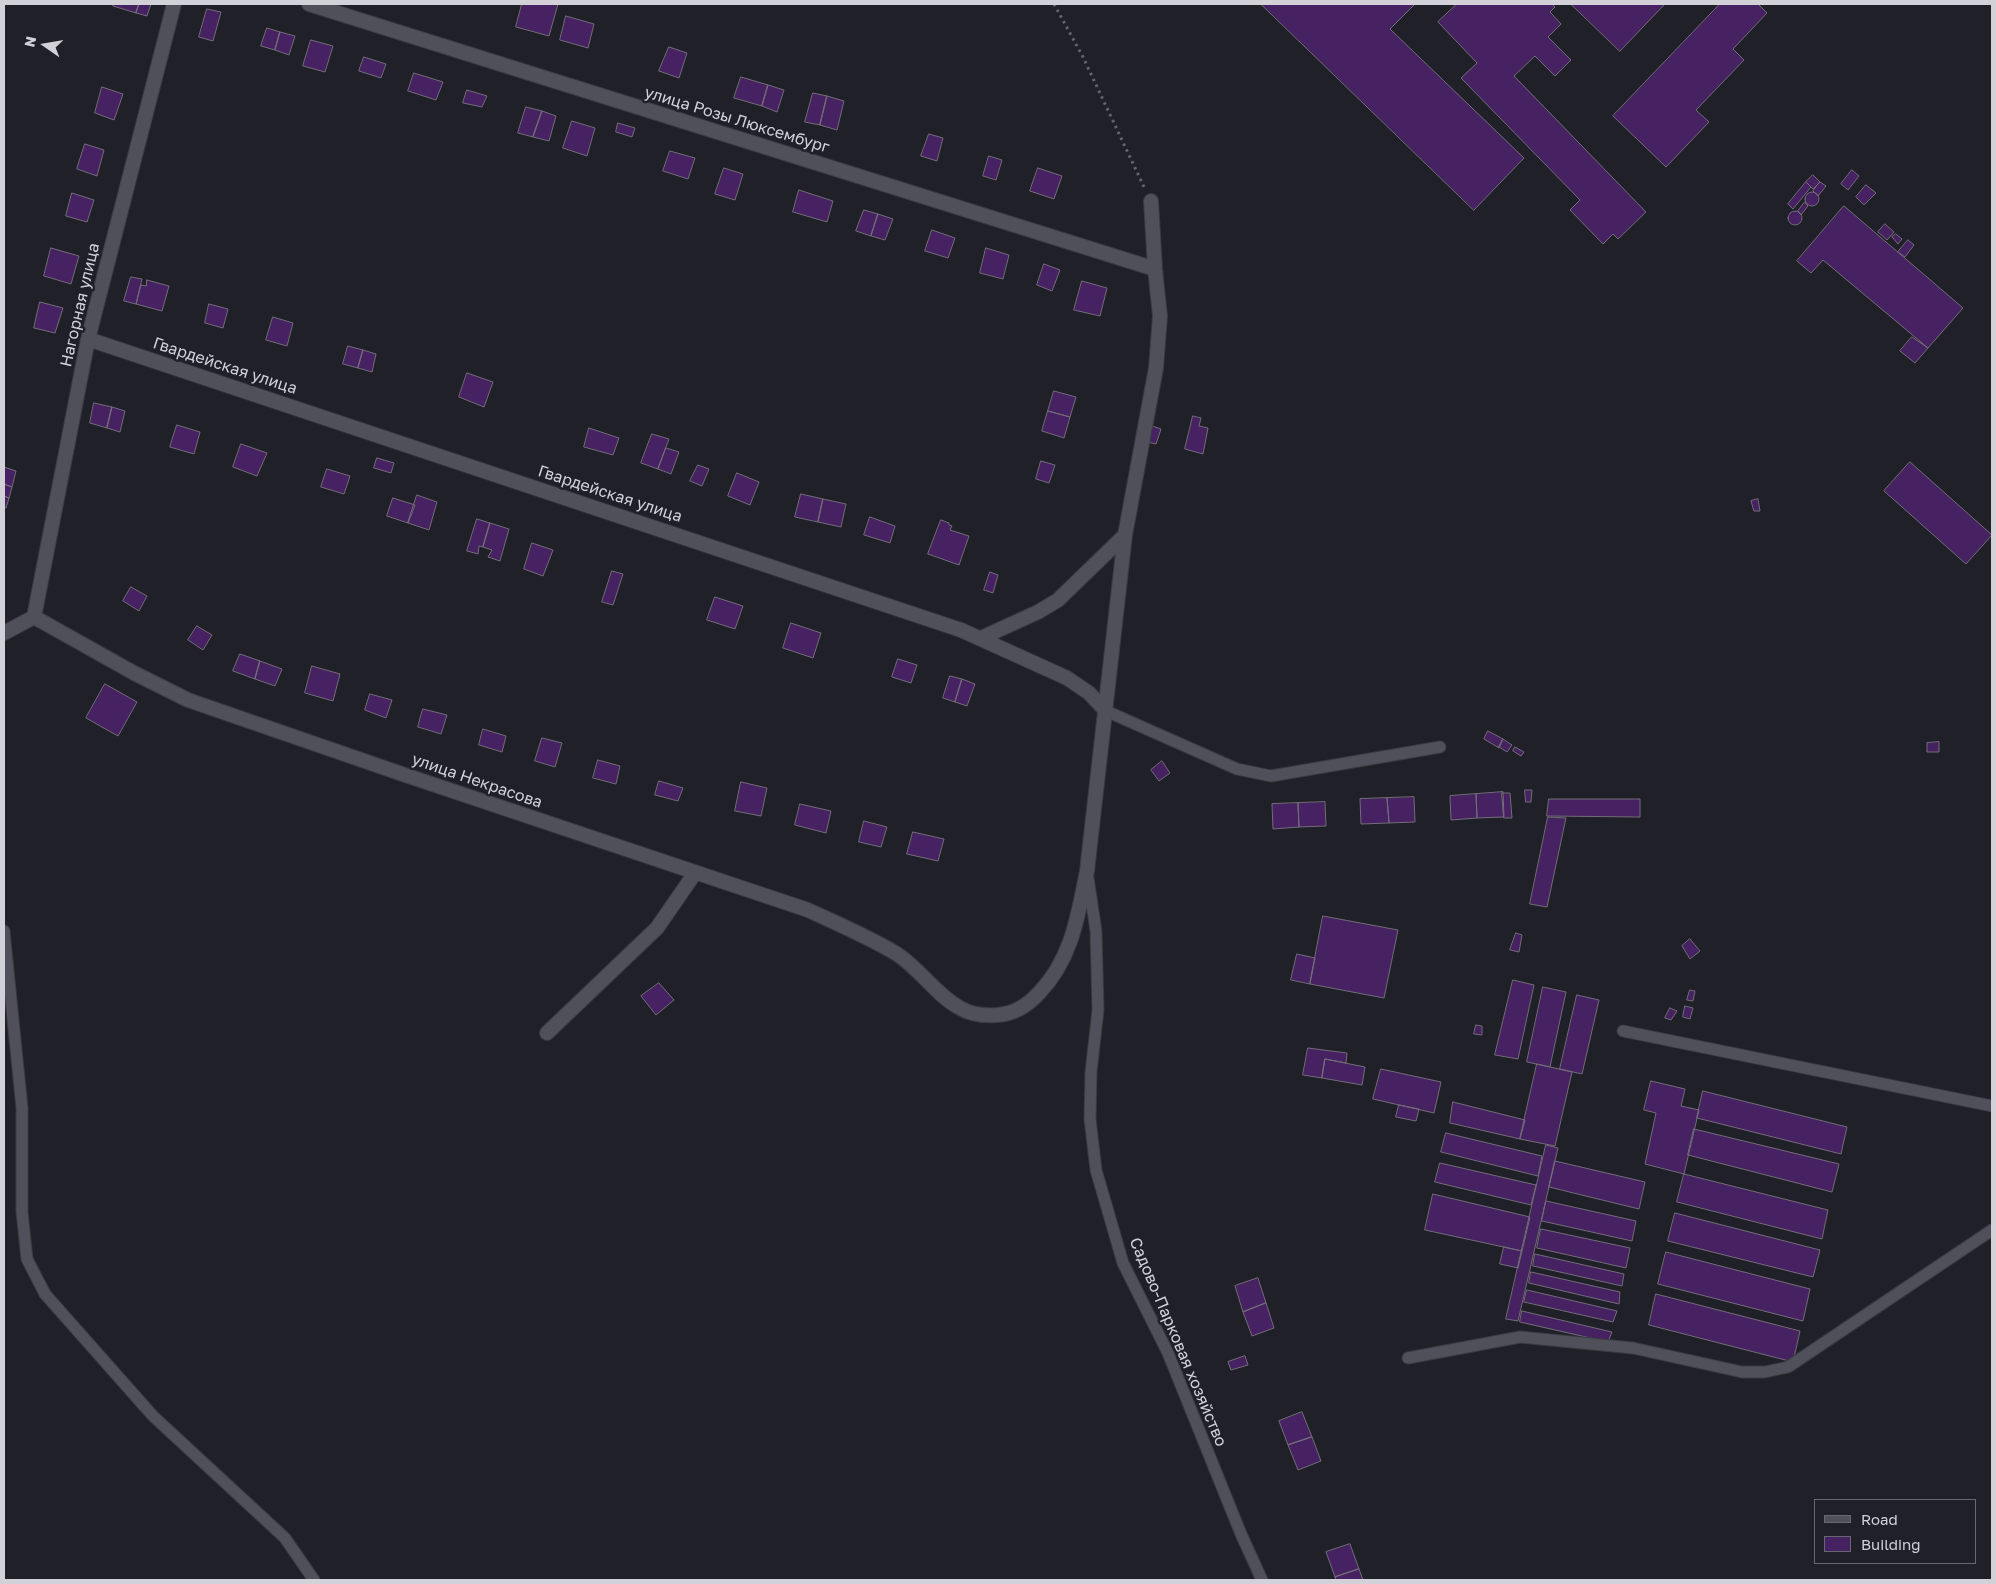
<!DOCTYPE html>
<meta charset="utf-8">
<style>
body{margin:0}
#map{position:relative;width:1996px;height:1584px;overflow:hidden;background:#202029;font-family:"Golos Text",sans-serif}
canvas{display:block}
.frame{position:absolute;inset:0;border:5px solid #d1d1d7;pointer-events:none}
.legend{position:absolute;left:1814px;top:1499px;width:162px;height:65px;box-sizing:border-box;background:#202029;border:1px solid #67676f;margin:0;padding:6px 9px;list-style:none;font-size:15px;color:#d1d1d7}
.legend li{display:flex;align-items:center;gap:10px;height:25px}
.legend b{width:25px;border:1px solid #67676f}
.north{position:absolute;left:20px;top:20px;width:50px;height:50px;-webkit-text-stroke:4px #202029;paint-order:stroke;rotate:283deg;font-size:14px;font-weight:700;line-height:20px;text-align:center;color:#d1d1d7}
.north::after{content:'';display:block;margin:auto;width:18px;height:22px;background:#d1d1d7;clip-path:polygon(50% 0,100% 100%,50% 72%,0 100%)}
</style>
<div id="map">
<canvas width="1996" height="1584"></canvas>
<div class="frame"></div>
<ul class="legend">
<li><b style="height:6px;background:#50505a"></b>Road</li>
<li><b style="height:14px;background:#472263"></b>Building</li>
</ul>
<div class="north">N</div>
</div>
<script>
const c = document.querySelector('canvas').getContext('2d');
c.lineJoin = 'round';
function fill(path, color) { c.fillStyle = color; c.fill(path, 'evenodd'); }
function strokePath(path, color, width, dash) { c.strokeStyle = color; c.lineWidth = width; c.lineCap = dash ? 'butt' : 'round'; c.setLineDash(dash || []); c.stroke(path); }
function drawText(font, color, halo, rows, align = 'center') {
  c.font = font + ' "Golos Text",sans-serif'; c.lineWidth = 5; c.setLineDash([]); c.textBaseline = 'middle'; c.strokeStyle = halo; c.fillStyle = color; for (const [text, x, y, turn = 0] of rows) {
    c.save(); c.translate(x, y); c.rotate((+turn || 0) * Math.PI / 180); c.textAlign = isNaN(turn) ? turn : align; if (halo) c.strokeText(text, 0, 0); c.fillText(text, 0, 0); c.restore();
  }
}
const building = new Path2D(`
 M114 4H139L136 13 113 6Z
 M139 4H151L147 16 136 13Z
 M522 4H558L549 36 516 27Z
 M1261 4H1415L1390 29 1524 158 1474 210Z
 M1457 4H1552L1555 7 1550 12 1561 24 1548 37 1571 60 1555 76 1535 56 1514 76 1646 212 1618 239 1613 234 1603 244 1570 210 1580 200 1461 78 1477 63 1438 22Z
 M1571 4H1665L1620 51Z
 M1720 4H1758L1767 13 1733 49 1744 60 1696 110 1709 122 1666 167 1613 116Z
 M207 9 221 12 213 41 199 37Z
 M566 16 594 24 588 48 560 40Z
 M267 28 280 32 275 50 261 46Z
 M280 32 295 36 289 55 275 50Z
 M311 40 333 46 325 72 303 66Z
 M669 47 687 53 679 78 659 71Z
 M364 57 386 64 381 78 359 71Z
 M414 73 443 82 436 100 408 91Z
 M741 77 768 85 762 106 734 98Z
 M768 85 784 90 777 112 762 106Z
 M102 87 123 94 114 120 95 113Z
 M467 90 487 96 482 107 463 103Z
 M813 93 827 96 820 125 805 122Z
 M827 96 844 101 837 130 820 125Z
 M526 107 542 111 533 137 518 133Z
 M542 111 556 116 549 141 533 137Z
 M572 121 595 128 587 156 563 148Z
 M618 123 635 128 632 137 616 132Z
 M929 134 943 138 937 161 921 156Z
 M85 144 104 150 97 176 77 169Z
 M670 151 695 158 688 179 663 171Z
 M989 156 1002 160 996 180 983 176Z
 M724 168 743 174 735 200 715 194Z
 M1038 168 1062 176 1054 199 1030 191Z
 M1852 170 1859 176 1848 190 1841 184Z
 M1813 175 1820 182 1813 189 1806 182Z
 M1806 182 1811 187 1793 209 1788 204Z
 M1820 182 1826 186 1818 196 1813 191Z
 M1866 185 1876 193 1864 205 1856 197Z
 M799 190 833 201 827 222 793 212Z
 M1805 199a7 7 0 1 1 14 0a7 7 0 1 1-14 0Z
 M72 193 94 200 87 222 66 216Z
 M1805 202 1808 206 1801 215 1798 211Z
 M1844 206 1963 308 1928 348 1823 260 1811 273 1797 261Z
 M864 210 878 214 871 236 856 231Z
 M1788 218a7 7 0 1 1 14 0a7 7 0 1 1-14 0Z
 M878 214 893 219 885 240 871 236Z
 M1885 224 1894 232 1887 240 1878 232Z
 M932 230 955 238 948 258 925 251Z
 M1896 234 1902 239 1898 244 1892 237Z
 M1908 240 1914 245 1905 257 1898 252Z
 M51 248 79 256 71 284 44 276Z
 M986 248 1009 255 1003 279 980 273Z
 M1044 264 1060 270 1052 291 1037 285Z
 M131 277 142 279 136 304 124 301Z
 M147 280 169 286 162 311 136 304 141 285 146 286Z
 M1082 281 1107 288 1100 316 1074 310Z
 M40 302 63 308 55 333 34 328Z
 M209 304 228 309 223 328 205 323Z
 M273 317 293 323 287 346 266 340Z
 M1912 337 1928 348 1915 363 1900 351Z
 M348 346 363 350 358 368 343 364Z
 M363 350 376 354 372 372 358 368Z
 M467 373 493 382 484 407 459 397Z
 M1054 391 1076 397 1070 417 1048 411Z
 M94 403 112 407 107 428 90 423Z
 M112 407 125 411 120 432 107 428Z
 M1048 411 1070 417 1064 438 1042 431Z
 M1193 416 1201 418 1199 426 1208 428 1203 454 1185 449Z
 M177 425 200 432 194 454 170 447Z
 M1152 426 1161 429 1156 444 1147 442Z
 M589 428 619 438 613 455 584 447Z
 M652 434 669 439 658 469 641 463Z
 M241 444 267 453 257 476 233 467Z
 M666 448 679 452 671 474 658 469Z
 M377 458 394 463 391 473 374 468Z
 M1041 461 1055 465 1049 483 1036 479Z
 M1910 462 1992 535 1966 564 1884 491Z
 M698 465 709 469 702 486 690 481Z
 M4 467 16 471 12 487 4 484Z
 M327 469 350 476 344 494 321 487Z
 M737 473 759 482 750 505 728 496Z
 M4 484 12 487 9 498 4 496Z
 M801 494 823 499 818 522 795 517Z
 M417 495 437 502 429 530 408 523Z
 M4 496 9 498 6 508 4 507Z
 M393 498 415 505 408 523 387 516Z
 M823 499 846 504 841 527 818 522Z
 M1758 499 1760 511H1754L1751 501Z
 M870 517 895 526 890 543 864 535Z
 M477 519 490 523 483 547 479 546 478 554 467 551Z
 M941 520 949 523V525L952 526 950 530 969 536 959 565 928 554Z
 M490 523 509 529 500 561 488 557 492 550 483 547Z
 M532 543 553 550 543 576 524 569Z
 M612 571 623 574 613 605 602 602Z
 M990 572 998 575 993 593 984 590Z
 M131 587 147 596 139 611 123 601Z
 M715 597 743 606 735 629 707 620Z
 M791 623 821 633 813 658 783 648Z
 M197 626 212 635 203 650 188 640Z
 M240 654 260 661 255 679 233 671Z
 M898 659 917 665 911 683 892 677Z
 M260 661 282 669 275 686 255 679Z
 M312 666 340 674 333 701 305 693Z
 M950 676 962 679 955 702 943 698Z
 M962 679 975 684 967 706 955 702Z
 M105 684 137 702 118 736 86 718Z
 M370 694 392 700 386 718 365 710Z
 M423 709 447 715 441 734 418 727Z
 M483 729 506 736 502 752 479 745Z
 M1488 731 1503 739 1499 748 1484 739Z
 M542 738 562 743 555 767 535 761Z
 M1503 739 1512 745 1507 752 1499 747Z
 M1939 742V752H1927V743Z
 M1515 747 1524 752 1521 756 1513 751Z
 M598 760 620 766 616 784 593 778Z
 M1162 761 1170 773 1159 781 1151 770Z
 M659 781 683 788 678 801 655 795Z
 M741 782 767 788 761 816 735 811Z
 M1525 790H1532L1531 802H1526Z
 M1503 792 1504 817 1477 818 1476 794Z
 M1502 793H1510L1512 818H1504Z
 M1476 794 1477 818 1451 820 1450 796Z
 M1414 797 1415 822 1389 823 1387 798Z
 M1387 798 1389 823 1361 824 1360 799Z
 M1549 799H1640V817L1547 816Z
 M1325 802 1326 826 1299 827 1298 803Z
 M1298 803 1299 827 1273 829 1272 804Z
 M800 804 831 811 826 833 795 825Z
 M1548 817 1566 818 1547 907 1530 904Z
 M864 821 887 827 881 847 859 842Z
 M913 832 944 839 938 861 907 854Z
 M1323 916 1398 930 1384 998 1310 984Z
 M1516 933 1522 935 1519 952 1510 950Z
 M1690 939 1700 951 1690 959 1682 946Z
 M1297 954 1315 958 1310 984 1291 980Z
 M1513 980 1534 985 1518 1059 1495 1055Z
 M659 983 674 1000 656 1015 641 996Z
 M1543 987 1566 992 1550 1067 1527 1062Z
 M1690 990 1695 991 1693 1001 1687 1000Z
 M1577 995 1599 1000 1582 1074 1560 1069Z
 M1685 1006 1693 1008 1690 1019 1683 1017Z
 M1670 1008 1677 1011 1671 1020 1665 1018Z
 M1476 1025 1482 1026V1035L1474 1034Z
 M1308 1048 1347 1053 1346 1063 1325 1059 1322 1078 1303 1075Z
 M1325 1059 1365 1067 1362 1085 1322 1078Z
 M1537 1064 1572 1072 1555 1146 1520 1139Z
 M1381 1069 1441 1082 1434 1113 1373 1099Z
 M1651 1081 1685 1089 1681 1106 1699 1110 1684 1174 1645 1164 1656 1113 1644 1110Z
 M1703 1091 1847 1127 1841 1154 1697 1118Z
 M1453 1102 1525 1120 1520 1139 1450 1123Z
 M1399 1105 1419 1109 1416 1121 1396 1117Z
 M1694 1129 1839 1164 1832 1192 1688 1155Z
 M1446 1133 1542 1156 1538 1176 1441 1152Z
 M1546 1145 1558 1148 1518 1321 1506 1319Z
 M1555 1161 1645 1182 1639 1209 1549 1187Z
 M1440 1163 1536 1185 1531 1205 1435 1182Z
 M1684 1174 1828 1210 1822 1239 1677 1202Z
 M1433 1194 1530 1217 1522 1251 1425 1230Z
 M1546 1201 1636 1221 1632 1241 1542 1221Z
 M1675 1213 1820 1250 1813 1277 1668 1241Z
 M1541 1229 1630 1248 1626 1268 1537 1248Z
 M1504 1247 1522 1251 1518 1268 1500 1264Z
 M1666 1252 1810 1289 1803 1321 1658 1284Z
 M1535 1254 1624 1274 1622 1286 1533 1266Z
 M1531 1272 1620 1292 1619 1304 1529 1283Z
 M1258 1278 1266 1303 1243 1312 1235 1286Z
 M1527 1290 1617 1311 1613 1322 1524 1302Z
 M1656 1294 1800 1331 1793 1362 1649 1325Z
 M1266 1303 1274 1328 1252 1336 1243 1312Z
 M1522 1311 1612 1332 1608 1342 1520 1322Z
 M1245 1356 1248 1365 1231 1370 1228 1362Z
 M1302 1412 1312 1437 1288 1445 1279 1421Z
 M1312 1437 1321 1461 1298 1470 1288 1445Z
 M1350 1544 1359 1569 1335 1577 1326 1552Z
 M1359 1569 1363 1580H1336L1335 1577Z`);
fill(building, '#472263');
strokePath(building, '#726d77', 1);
const service = new Path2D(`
 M1106 711 1237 769 1271 776 1440 747
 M1088 878 1096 931 1098 1010 1091 1072 1090 1119 1096 1170 1123 1263 1168 1353 1241 1534 1262 1580
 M4 931 22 1108V1212L27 1259 45 1294 153 1416 285 1538 314 1580
 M1623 1031 1992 1106
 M1408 1358 1520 1337 1633 1348 1742 1372H1765L1788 1367 1992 1230`);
const minor = new Path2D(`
 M309 4 1155 269
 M88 339 961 630 1067 678 1089 693 1106 711
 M34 617 88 339 174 4
 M4 633 34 617 134 673 188 700 405 775 808 910C838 924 869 937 897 954 920 969 936 995 960 1008 972 1015 985 1016 997 1015 1015 1014 1028 1005 1039 993 1072 959 1078 915 1087 871L1125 535 1156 368 1160 316 1155 269 1151 201
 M981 638 1038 612 1058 600 1125 535
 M547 1033 657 928 695 873`);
strokePath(service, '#3a3a41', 13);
strokePath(minor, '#3a3a41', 16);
strokePath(new Path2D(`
 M1054 4 1083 57 1144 187`), '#64646c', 3, [2.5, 4]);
strokePath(service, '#50505a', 11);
strokePath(minor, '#50505a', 14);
drawText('16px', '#d1d1d7', '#202029', [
 ["улица Розы Люксембург",737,120,17],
 ["Нагорная улица",80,305,-77],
 ["Гвардейская улица",225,366,18],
 ["Гвардейская улица",610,494,18],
 ["улица Некрасова",477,781,19],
 ["Садово-Парковая хозяйство",1178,1342,67]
]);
</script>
